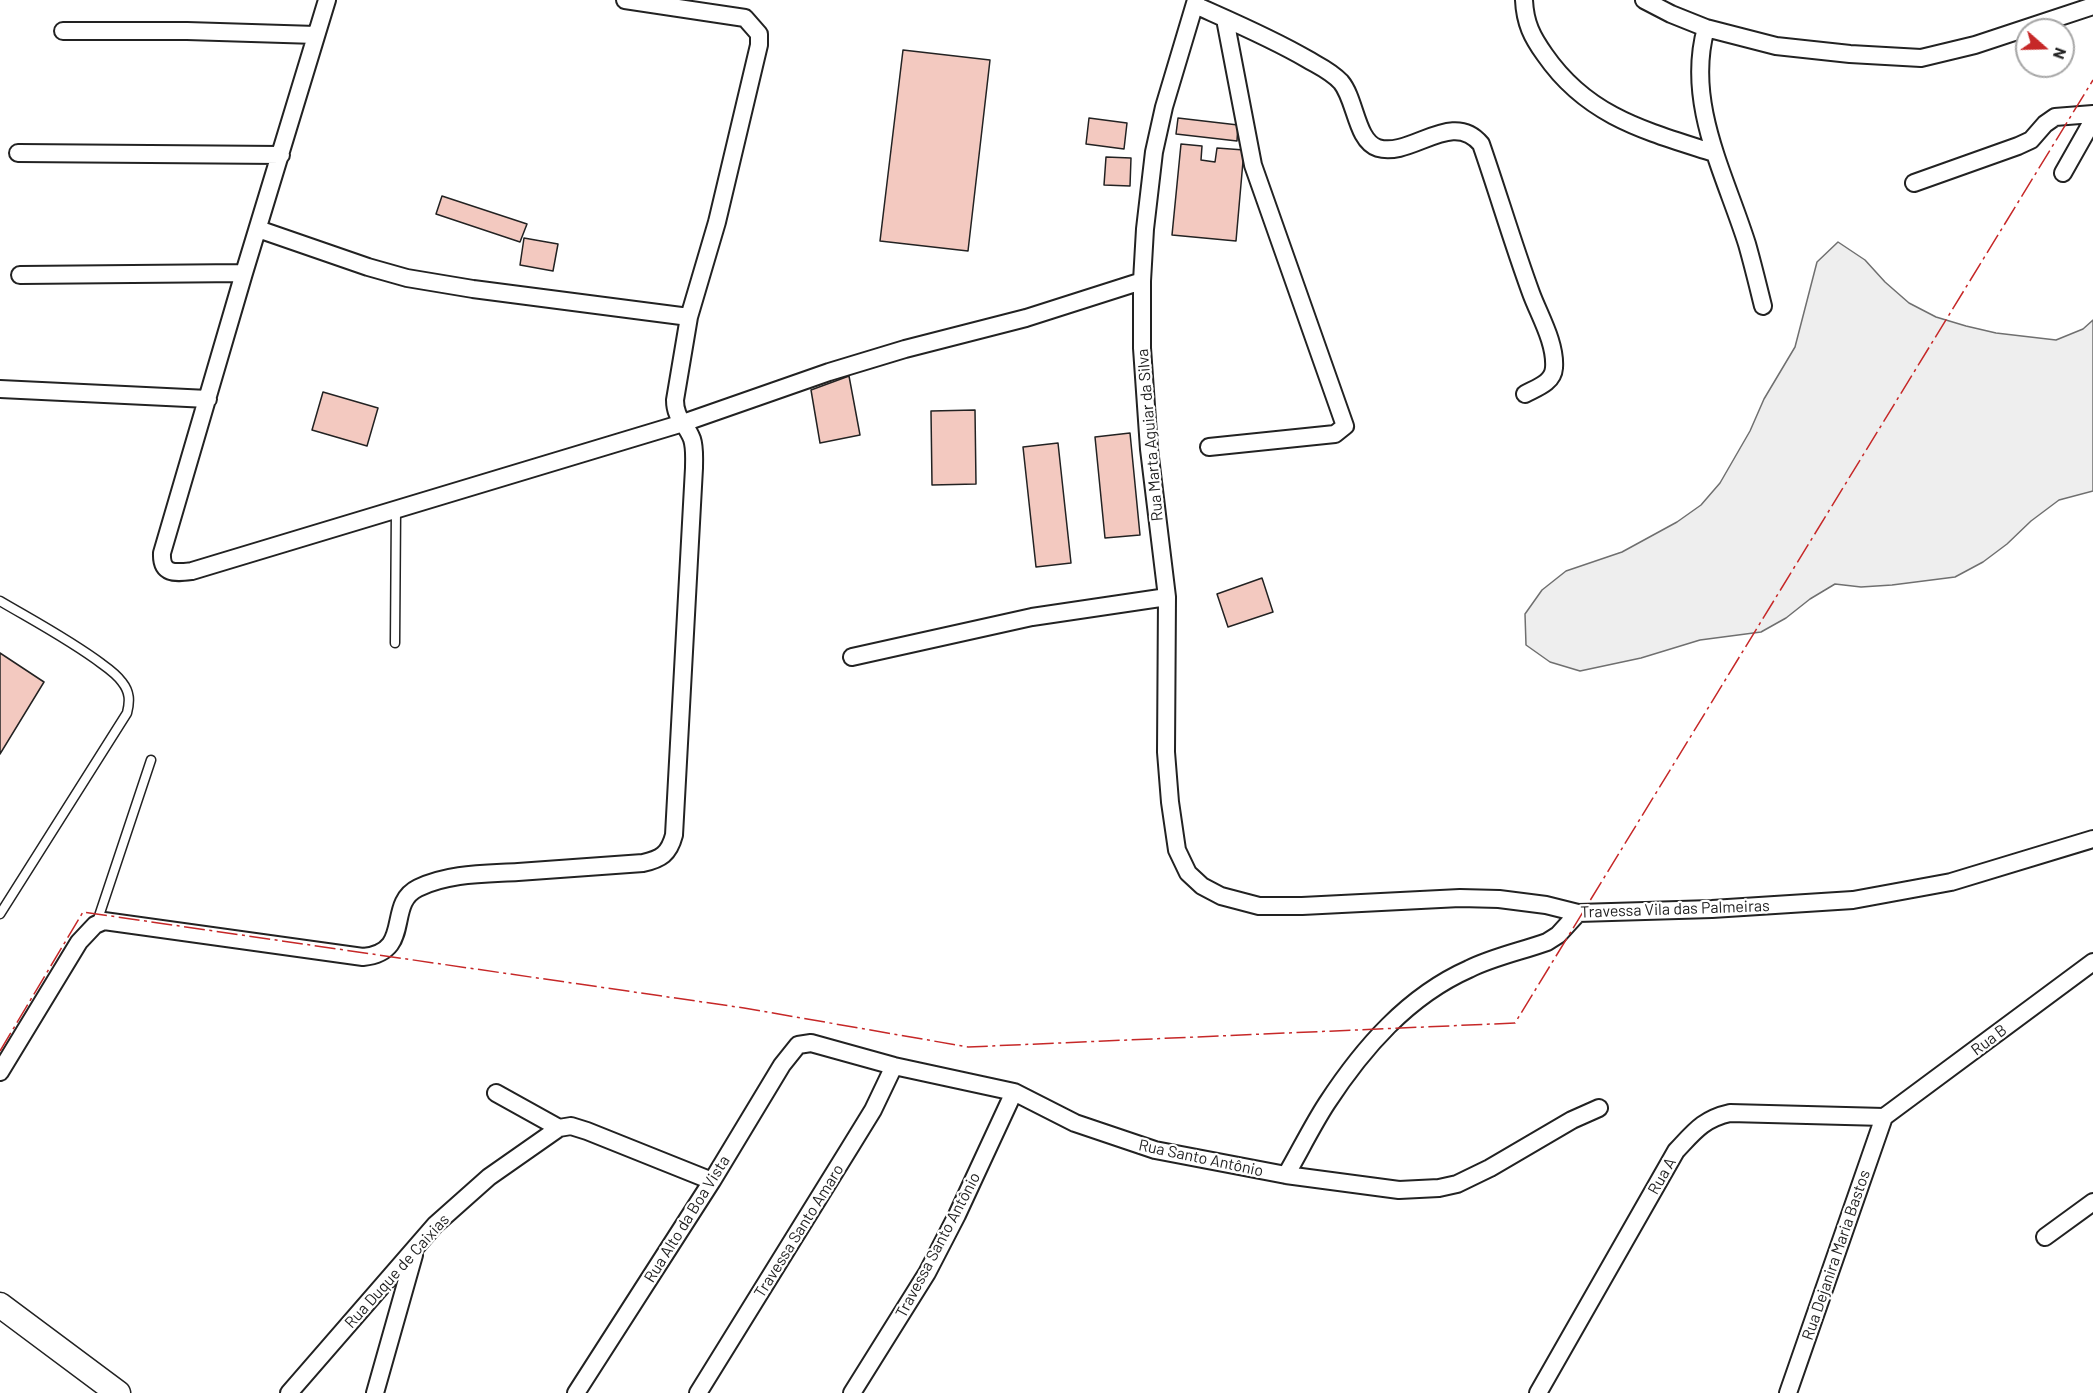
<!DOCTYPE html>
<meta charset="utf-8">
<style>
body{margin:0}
#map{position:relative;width:2093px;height:1393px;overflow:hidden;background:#fff;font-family:Barlow,sans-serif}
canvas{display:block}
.north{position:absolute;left:2015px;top:18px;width:60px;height:60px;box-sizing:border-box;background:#fff;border:2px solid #a7a7a7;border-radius:50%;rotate:110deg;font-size:16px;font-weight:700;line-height:24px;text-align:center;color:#222}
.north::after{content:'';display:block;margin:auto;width:21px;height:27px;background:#c62828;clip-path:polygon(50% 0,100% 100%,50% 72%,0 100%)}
</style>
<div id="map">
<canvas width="2093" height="1393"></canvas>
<div class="north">N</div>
</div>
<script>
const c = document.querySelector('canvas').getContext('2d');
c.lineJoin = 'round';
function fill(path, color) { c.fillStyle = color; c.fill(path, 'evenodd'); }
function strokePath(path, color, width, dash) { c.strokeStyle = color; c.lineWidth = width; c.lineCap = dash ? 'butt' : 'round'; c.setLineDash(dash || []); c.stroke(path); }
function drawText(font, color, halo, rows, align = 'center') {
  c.font = font + ' Barlow,sans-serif'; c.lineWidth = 4.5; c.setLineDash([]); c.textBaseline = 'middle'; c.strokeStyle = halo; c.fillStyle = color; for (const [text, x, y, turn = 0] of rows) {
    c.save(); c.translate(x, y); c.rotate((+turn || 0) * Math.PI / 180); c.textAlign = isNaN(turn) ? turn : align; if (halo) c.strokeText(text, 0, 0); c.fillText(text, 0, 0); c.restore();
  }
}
const green = new Path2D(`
 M1838 242 1865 260 1885 282 1909 303 1936 317 1966 326 1996 333 2056 340 2083 329 2093 320V491L2059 500 2031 521 2007 544 1983 562 1955 577 1892 585 1861 587 1835 584 1810 599 1786 618 1761 632 1700 640 1641 658 1580 671 1550 662 1526 645 1525 614 1542 590 1566 571 1622 552 1677 522 1701 505 1720 483 1750 431 1764 399 1795 347 1817 262Z`);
fill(green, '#eee');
strokePath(green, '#6f6f6f', 1.5);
const building = new Path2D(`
 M903 50 990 60 968 251 880 241Z
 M1089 118 1127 123 1124 149 1086 144Z
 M1178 118 1238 125 1237 141 1176 134Z
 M1181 144 1202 146 1201 160 1215 162 1217 148 1244 150 1236 241 1172 235Z
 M1106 157 1131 158 1130 186 1104 185Z
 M442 196 527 224 520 242 436 214Z
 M524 238 558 244 553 271 520 265Z
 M849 376 860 435 820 443 811 390Z
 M323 392 378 408 367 446 312 430Z
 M975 410 976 484 932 485 931 411Z
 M1130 433 1140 535 1105 538 1095 437Z
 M1058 443 1071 563 1036 567 1023 447Z
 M1262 578 1273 612 1228 627 1217 594Z
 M0 653 44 682 0 754Z`);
fill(building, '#f3c9c0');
strokePath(building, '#222', 1.5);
const service = new Path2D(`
 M0 601C34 621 70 640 102 664 109 669 117 675 122 682 130 692 130 701 127 713L0 914
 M395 643 396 509
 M96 925 151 760`);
const minor = new Path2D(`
 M327 0 244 273 162 553C161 575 175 573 192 571L683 423 829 372 905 349 1026 318 1142 281
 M1196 0 1164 107 1154 152 1145 229 1142 281V348L1149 449 1167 597 1166 752 1170 802 1177 850 1188 873 1202 886 1221 896 1259 906H1302L1460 898 1499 899 1546 905 1578 913 1712 909 1853 900 1951 882 2093 839
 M1524 0C1525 23 1532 37 1545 55 1588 117 1646 131 1714 153
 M1644 0 1671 14 1706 28 1776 46 1850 54 1921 58 1975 45 2093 6
 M1195 5C1233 22 1271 38 1307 59 1319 66 1331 71 1341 82 1356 100 1356 141 1378 148 1411 158 1452 109 1481 144 1498 193 1513 244 1531 293 1539 315 1556 343 1554 368 1553 383 1536 388 1525 394
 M1706 28C1685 103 1725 174 1747 244 1753 265 1758 286 1763 306
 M63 31H187L316 35
 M18 153 281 155
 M2063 173 2093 120
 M1914 183 2018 146 2031 140 2045 124 2055 117 2093 114
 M258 229 368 267 407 278 473 289 689 317
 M20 275 244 273
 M0 389 208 399
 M1209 447 1335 434 1345 426 1253 165 1225 19
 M852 657 1032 617 1167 597
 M0 1072 79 942 95 925 104 921 363 957C414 952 385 904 418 888 449 873 485 874 518 872 560 869 601 866 643 863 661 859 669 854 674 835L694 468C694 459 695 448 692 439 686 423 675 419 675 400L689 317 717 222 759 45V34L745 18 625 0
 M496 1093 559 1128
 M1884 1117 2093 962
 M1286 1175C1300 1151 1312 1126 1327 1103 1363 1048 1408 996 1469 969 1493 957 1522 951 1547 942L1558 935 1578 913
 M2045 1237 2093 1202
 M289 1393 435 1225 489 1177 559 1128 571 1126 587 1131 712 1181
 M375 1393 414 1255
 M576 1393 712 1181 782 1065 798 1045 811 1043 894 1066 1014 1092 1075 1123 1155 1150 1286 1175 1399 1190 1439 1188 1457 1184 1490 1168 1572 1120 1599 1108
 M698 1393 849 1149 873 1110 894 1066
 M852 1393 927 1273 957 1215 1014 1092
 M1538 1393 1676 1151C1694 1132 1703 1119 1730 1113L1884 1117
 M1788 1393 1884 1117`);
const secondary = new Path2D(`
 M0 1305 118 1393`);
strokePath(service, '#222', 11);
strokePath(minor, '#222', 20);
strokePath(secondary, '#222', 27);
strokePath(service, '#fff', 8);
strokePath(minor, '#fff', 16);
strokePath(secondary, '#fff', 24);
strokePath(new Path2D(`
 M0 1051 83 912 744 1008 968 1047 1515 1023 2093 80`), '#c62828', 1.5, [21, 4.5, 3, 4.5]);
drawText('16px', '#222', '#fff', [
 ["Rua Marta Aguiar da Silva",1150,435,-95],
 ["Travessa Vila das Palmeiras",1675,909,-2],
 ["Rua B",1989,1040,-37],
 ["Rua Santo Antônio",1201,1158,12],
 ["Rua A",1662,1176,-60],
 ["Rua Alto da Boa Vista",687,1219,-58],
 ["Travessa Santo Amaro",799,1231,-58],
 ["Travessa Santo Antônio",938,1245,-62],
 ["Rua Dejanira Maria Bastos",1836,1255,-71],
 ["Rua Duque de Caixias",397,1271,-48]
]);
</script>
